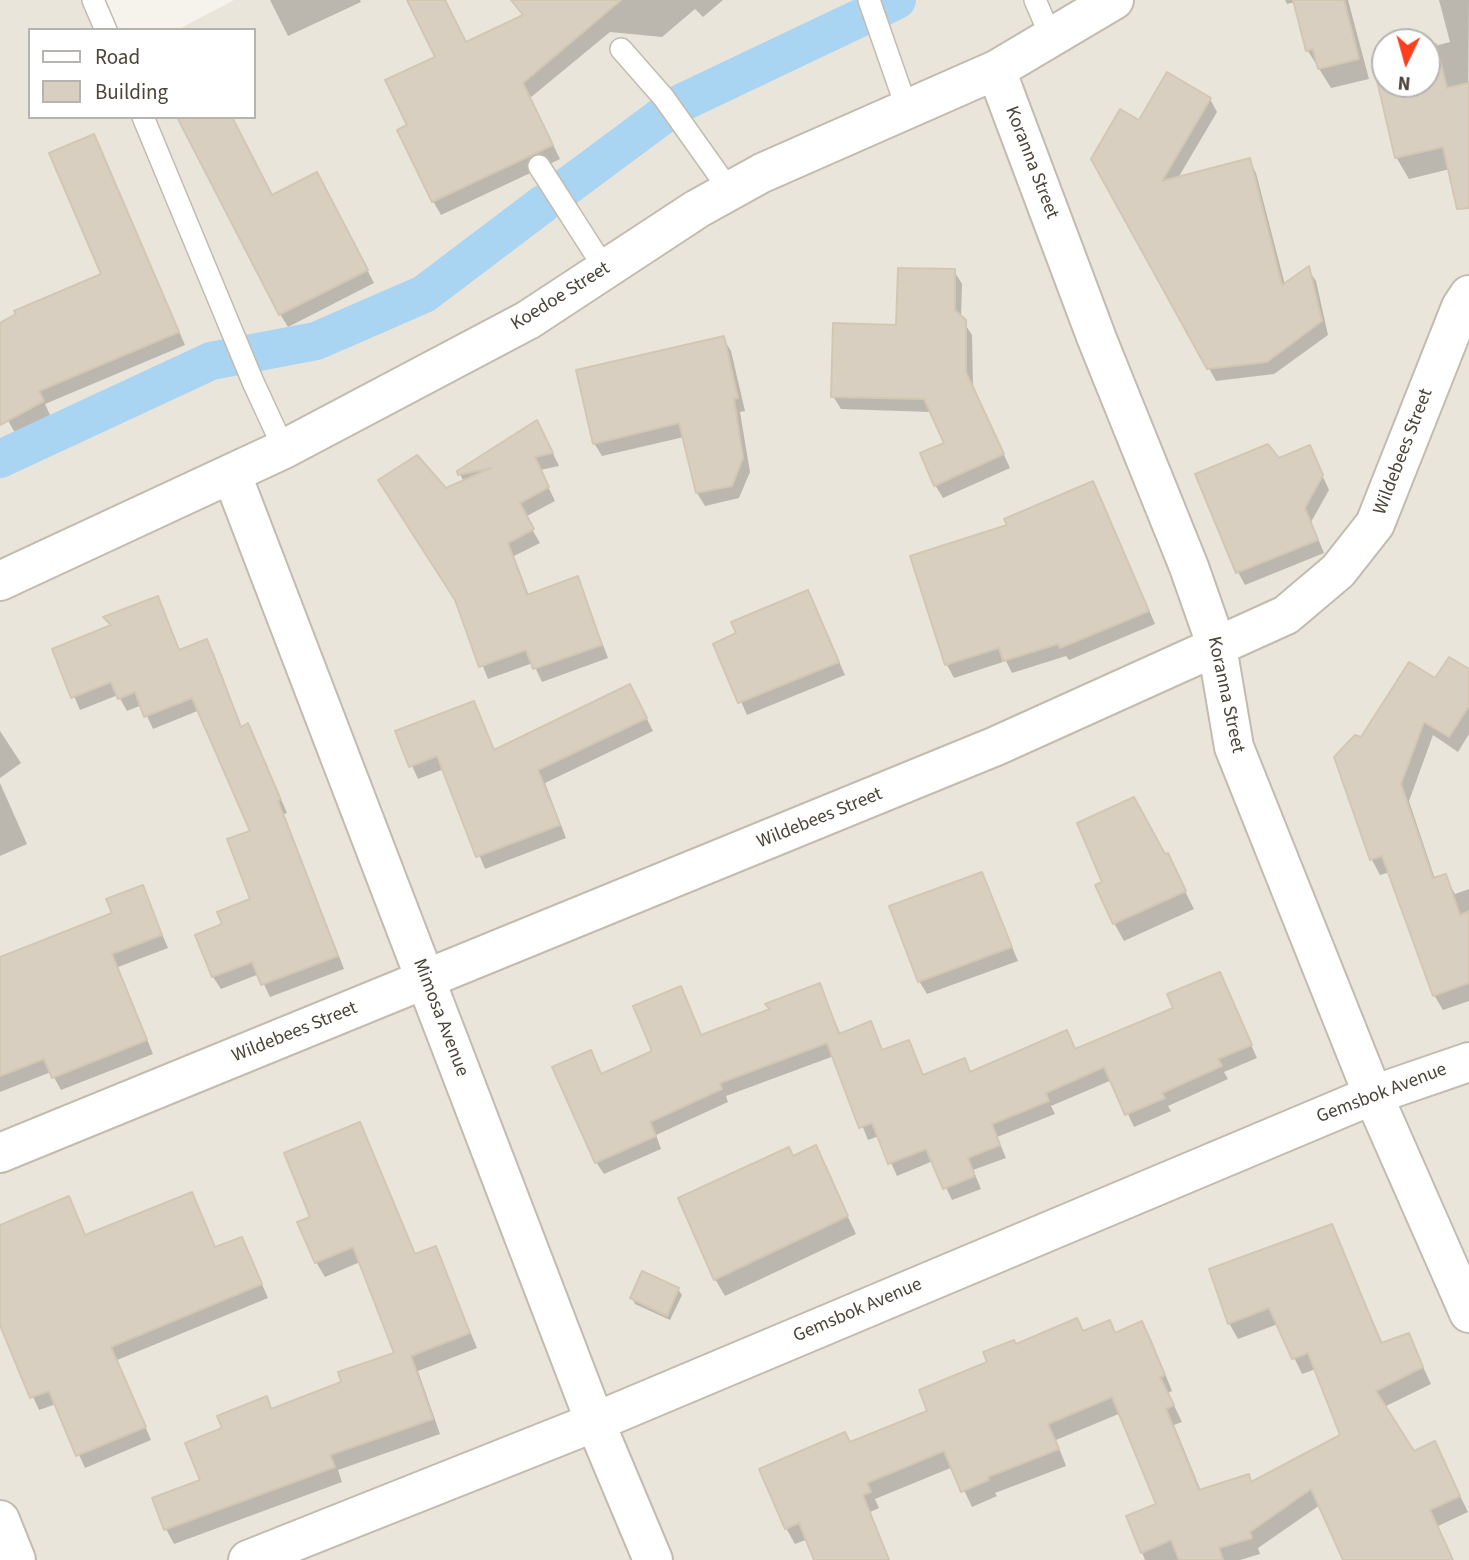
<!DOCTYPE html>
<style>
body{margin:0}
#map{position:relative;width:1469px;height:1560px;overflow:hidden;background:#f6f3ec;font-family:"Source Sans 3",sans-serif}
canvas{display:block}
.legend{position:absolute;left:28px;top:28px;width:228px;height:91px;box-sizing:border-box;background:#fff;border:2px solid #b7b4b0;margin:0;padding:9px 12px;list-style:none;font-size:21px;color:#4b4439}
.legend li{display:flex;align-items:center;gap:14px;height:35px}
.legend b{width:35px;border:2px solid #b7b4b0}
.north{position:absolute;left:1371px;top:28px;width:70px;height:70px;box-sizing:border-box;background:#fff;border:2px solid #b7b4b0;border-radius:50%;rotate:185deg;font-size:19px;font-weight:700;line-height:28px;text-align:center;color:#4b4439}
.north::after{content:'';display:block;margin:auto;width:24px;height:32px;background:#fc3f1d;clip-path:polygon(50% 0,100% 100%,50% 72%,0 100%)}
</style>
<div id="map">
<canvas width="1469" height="1560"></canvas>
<ul class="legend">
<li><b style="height:9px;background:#fff"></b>Road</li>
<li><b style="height:19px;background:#d8cfc1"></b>Building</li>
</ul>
<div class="north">N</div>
</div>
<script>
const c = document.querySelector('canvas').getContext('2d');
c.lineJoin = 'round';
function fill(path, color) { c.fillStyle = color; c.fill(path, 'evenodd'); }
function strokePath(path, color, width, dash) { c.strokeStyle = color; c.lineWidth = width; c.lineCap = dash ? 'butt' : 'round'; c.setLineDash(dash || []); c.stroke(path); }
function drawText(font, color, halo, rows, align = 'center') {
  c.font = font + ' "Source Sans 3",sans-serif'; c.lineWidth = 5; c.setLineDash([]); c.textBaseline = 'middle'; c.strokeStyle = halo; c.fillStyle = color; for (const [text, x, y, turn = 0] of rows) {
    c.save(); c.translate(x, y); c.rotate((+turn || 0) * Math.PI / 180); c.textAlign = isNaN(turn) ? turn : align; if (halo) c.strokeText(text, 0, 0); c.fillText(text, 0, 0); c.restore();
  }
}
fill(new Path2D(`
 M0 0H96L116 30H30V117H254V30H177L234 0H1469V1560H0ZM1385 42H1427V84H1385Z`), '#eae5da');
fill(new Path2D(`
 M270 0H360L361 2 288 36Z
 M409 0H445L466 44 524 17 528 0H723L703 17 695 9 662 37 610 32 530 98 560 159 441 215 433 201 409 126 437 58Z
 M1285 0H1348L1369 79 1331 88 1308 51 1295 2 1287 4Z
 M1439 0H1469L1467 209 1454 188 1450 169 1409 179 1396 157 1374 60 1385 57V84H1427V48L1450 42Z
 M1210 99 1217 112 1178 178 1249 160 1256 173 1285 285 1308 269 1316 281 1328 335 1274 374 1216 381 1093 159 1140 122Z
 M93 136 185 345 45 404 50 415 15 433 0 406V325L103 275Z
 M324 187 374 283 288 327 280 314 272 197Z
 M954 271 962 284 961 318 972 335 973 387 1010 468 943 498 935 485 946 444 931 412 841 409 833 396Z
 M723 338 731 351 745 411 740 412 750 472 739 498 705 506 697 493 684 437 602 456 594 443Z
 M544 435 559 466 540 470 555 501 525 517 540 543 514 556 529 596 577 578 608 658 542 682 533 663 488 679 457 602 445 491 464 482 459 472Z
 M1309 447 1329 490 1311 522 1324 553 1245 585 1238 572 1279 460Z
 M1100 496 1155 624 1069 660 1066 656 1012 673 1006 661 954 678 947 665 912 557Z
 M808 592 845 675 747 715 716 645Z
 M157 598 180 651 206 641 214 654 242 728 248 726 255 738 287 813 284 814 344 969 270 997 259 974 221 989 213 977 197 936 224 925 252 900V831L200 710 153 729 142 705 127 711 118 695 80 710 54 650 111 627 106 618Z
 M1469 672V734L1458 752 1433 735 1409 801 1435 879 1445 876 1455 894 1469 889V1001L1443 1010 1434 995 1390 872 1380 875 1372 860 1336 758 1435 680Z
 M637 699 653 731 545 783 566 838 485 869 444 769 418 779 397 732 474 703 495 752Z
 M0 731 21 763 0 778Z
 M0 783 27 844 0 856Z
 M1167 855 1194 909 1124 941 1114 923Z
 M981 874 1018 961 927 994 919 981Z
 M142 887 168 948 118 967 153 1054 61 1090 51 1072 0 1092V959L114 914Z
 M1219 974 1257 1058 1224 1072 1228 1079 1168 1106 1171 1111 1134 1127 1112 1080 1051 1106 1055 1114 997 1137 1006 1158 973 1170 981 1189 952 1200 933 1161 897 1176 879 1136 868 1140 834 1056 726 1096 728 1102 656 1135 661 1149 604 1174 596 1162 590 1052 602 1075 654 1052 680 988 702 1037 770 1011 819 985 841 1035 870 1023 883 1051 908 1042 924 1076 964 1060 971 1073 1066 1032 1076 1050 1175 1009Z
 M359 1124 416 1255 435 1248 477 1348 418 1371 440 1434 338 1470 342 1482 174 1544 166 1529 266 1399 273 1410 343 1383 396 1354 360 1262 325 1277 316 1262 313 1218Z
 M815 1147 856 1234 725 1296 715 1279 793 1157Z
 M192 1194 216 1249 248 1252 268 1298 117 1360 151 1440 85 1468 56 1404 39 1410 0 1324V1227L68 1198 86 1237Z
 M1331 1226 1383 1344 1408 1335 1431 1384 1384 1407 1413 1453 1434 1443 1468 1512 1438 1526 1453 1560H1345L1320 1505 1258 1548 1260 1554 1240 1560H1145L1128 1517 1158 1505 1121 1413 1056 1440 1066 1466 995 1493 997 1496 972 1507 953 1467 875 1499 879 1508 870 1512 890 1560H816L808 1539 795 1544 786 1528 850 1444 930 1412 1015 1346 1084 1333 1109 1322 1116 1334 1142 1323 1151 1339 1172 1391 1168 1393 1182 1422 1174 1425 1201 1491 1248 1477 1251 1482 1342 1436 1316 1369 1302 1374 1278 1324 1238 1339 1229 1323Z
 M678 1289 682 1295 670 1320 635 1304 632 1298Z`), '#0003');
strokePath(new Path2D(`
 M883 7 897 0
 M681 103 866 15
 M565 188 666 113
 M0 459 211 361 316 341 424 294 543 204`), '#a9d4f2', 38);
const building = new Path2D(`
 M407 0H445L466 42 523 15 511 0H621L523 83 553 145 432 202 397 130 407 125 385 80 435 57Z
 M1293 0H1344L1359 59 1318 69 1313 49 1306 51Z
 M1436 44 1447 88 1469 83V208L1457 209 1443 147 1395 158 1372 59 1385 56V84H1427V46Z
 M1167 72 1211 98 1162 181 1250 158 1282 285 1309 266 1322 321 1267 362 1207 369 1091 159 1120 109 1139 120Z
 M177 117H232L272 195 317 172 368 270 279 315Z
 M94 134 179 332 39 391 44 401 0 425V323L16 314 14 311 101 274 49 153Z
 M898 268 955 269V310L966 320V372L1004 454 934 486 920 453 944 443 924 399 831 397 833 323 896 325Z
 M724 336 738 398 734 399 743 458 732 486 696 493 679 423 593 444 576 370Z
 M537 420 553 453 535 457 549 487 520 503 534 529 508 543 527 595 578 576 602 645 533 669 526 650 479 667 455 600 378 480 417 455 446 488 491 468 458 475 457 471Z
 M1268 444 1279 458 1310 445 1323 475 1305 508 1318 540 1236 573 1195 474Z
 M1093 481 1149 611 1060 648 1058 644 1003 661 999 648 945 665 910 556 1007 525 1004 519Z
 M808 590 839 662 738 703 713 644 736 633 731 622Z
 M158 596 179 650 207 639 241 727 248 723 281 800 278 801 338 956 261 985 252 962 212 977 195 935 222 924 217 912 250 899 227 839 250 831 192 698 144 717 135 692 118 699 111 682 71 698 52 649 111 625 103 617Z
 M1449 657 1469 669V706L1449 737 1424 722 1401 784 1433 878 1446 874 1460 915 1469 911V983L1433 996 1382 856 1370 860 1334 757 1355 735 1361 737 1409 662 1435 678Z
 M630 684 647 718 538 770 560 825 476 857 437 756 409 767 395 731 474 701 494 750Z
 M1134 797 1165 854 1168 853 1186 891 1113 924 1095 885 1102 882 1077 823Z
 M982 872 1012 947 918 982 889 906Z
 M143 885 162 935 112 954 147 1040 52 1078 44 1059 0 1076V957L112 913 106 899Z
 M1220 972 1252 1045 1218 1059 1222 1066 1162 1093 1165 1098 1125 1115 1104 1067 1046 1093 1049 1101 992 1124 1000 1145 968 1158 975 1176 943 1189 926 1149 888 1164 872 1123 859 1128 827 1043 720 1083 722 1089 650 1122 656 1136 595 1163 552 1067 591 1050 601 1074 652 1051 633 1006 681 986 701 1035 770 1009 765 1004 820 983 839 1034 871 1021 882 1050 909 1040 923 1075 965 1058 970 1072 1067 1030 1075 1049 1173 1008 1167 994Z
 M360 1122 415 1254 436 1246 470 1333 411 1356 433 1419 330 1455 335 1467 164 1530 152 1498 200 1480 185 1443 222 1428 217 1416 267 1396 271 1409 341 1382 338 1372 394 1353 353 1247 315 1263 297 1222 310 1217 284 1153Z
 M816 1145 848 1216 714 1280 678 1198 789 1147 793 1156Z
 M192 1192 215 1247 242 1237 262 1284 111 1347 146 1427 76 1456 49 1391 30 1398 0 1325V1225L69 1196 85 1235Z
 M1332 1224 1381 1343 1409 1333 1423 1367 1376 1391 1414 1451 1435 1441 1460 1496 1430 1510 1453 1560H1343L1311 1489 1250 1532 1252 1538 1219 1548 1223 1560H1179L1171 1540 1141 1553 1126 1516 1156 1504 1112 1397 1048 1424 1059 1449 988 1477 989 1480 961 1492 944 1451 867 1483 871 1492 863 1495 889 1560H814L799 1523 785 1529 759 1469 845 1432 850 1442 927 1411 919 1390 987 1362 983 1352 1014 1340 1016 1344 1077 1318 1083 1331 1110 1320 1115 1333 1142 1321 1165 1375 1160 1377 1174 1405 1166 1409 1199 1490 1249 1474 1251 1482 1340 1435 1308 1353 1292 1359 1269 1308 1228 1324 1209 1269Z
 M642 1271 679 1288 667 1316 630 1298Z`);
fill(building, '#d8cfc1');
strokePath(building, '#d3c7b4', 2);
const service = new Path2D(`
 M93 0 106 30
 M869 0 907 109
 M1035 0 1051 37
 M621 49 664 98 730 191
 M143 117 253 382 284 449
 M539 166 605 269`);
const minor = new Path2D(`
 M996 70 1097 339 1189 567 1217 647 1234 747 1373 1095 1469 1313
 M232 475 595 1422 653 1560
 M0 581 284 449 528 320 697 209 762 173 996 70 1114 0
 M0 1153 996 746 1286 615 1338 571 1375 524 1461 307 1469 295
 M0 1520 16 1560
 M248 1560 595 1422 1373 1095 1469 1062`);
strokePath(service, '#c2bbae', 24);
strokePath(minor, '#c2bbae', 42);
strokePath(service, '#fff', 21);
strokePath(minor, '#fff', 38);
drawText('19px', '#4b4439', '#fff', [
 ["Koranna Street",1031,163,69],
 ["Koedoe Street",561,297,-32],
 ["Wildebees Street",1404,452,-69],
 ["Koranna Street",1225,695,78],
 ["Wildebees Street",820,819,-22],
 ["Mimosa Avenue",440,1018,69],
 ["Wildebees Street",295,1033,-22],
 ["Gemsbok Avenue",1382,1094,-21],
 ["Gemsbok Avenue",858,1311,-23]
]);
</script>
